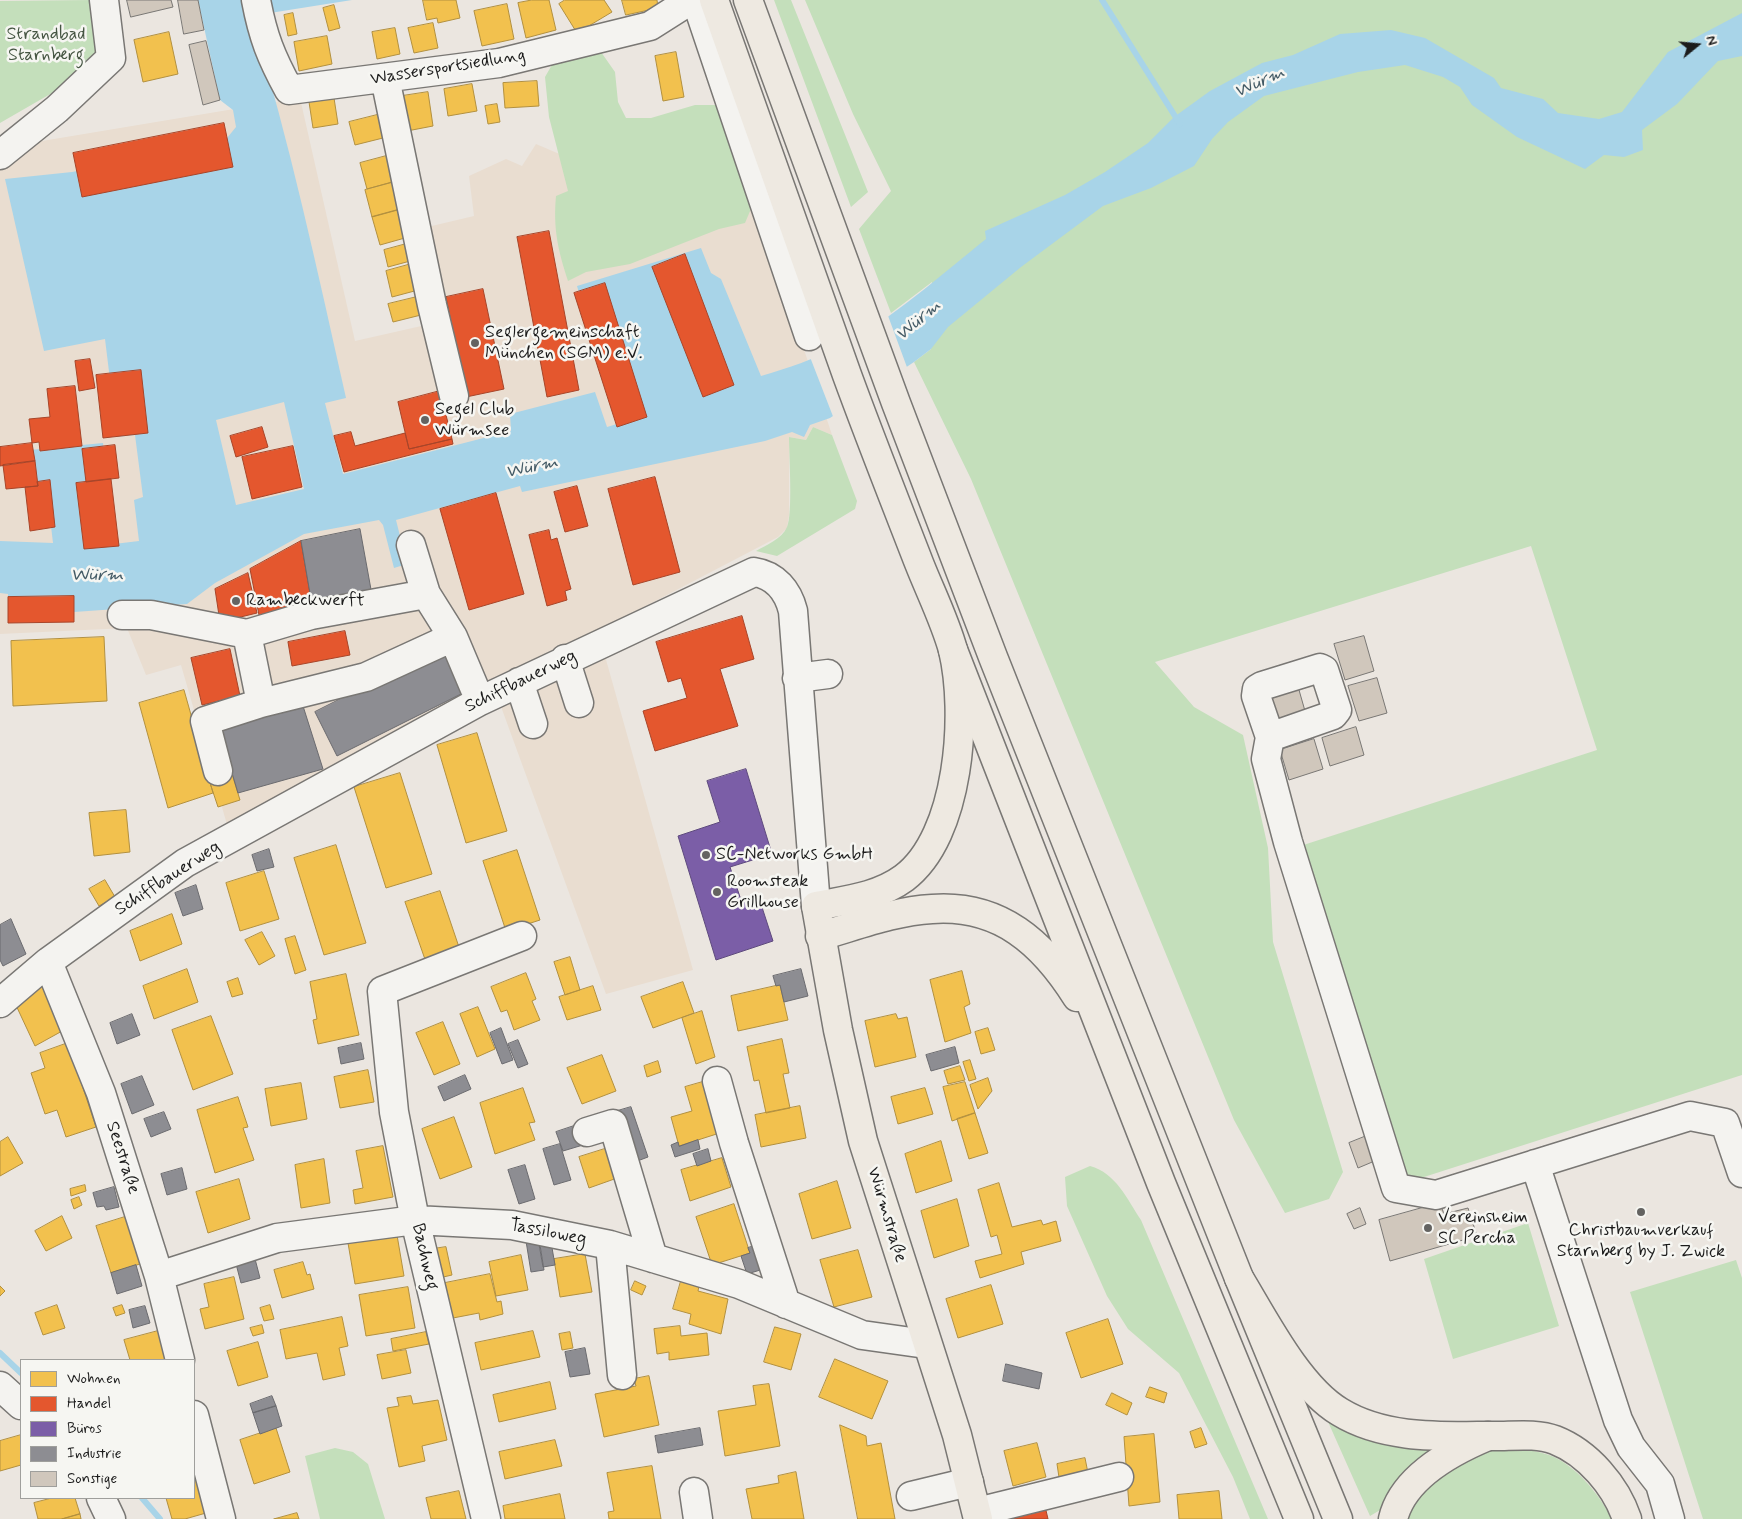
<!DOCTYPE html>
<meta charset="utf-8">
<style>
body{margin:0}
#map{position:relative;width:1742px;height:1519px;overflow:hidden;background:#ebe6e0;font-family:Mynerve,sans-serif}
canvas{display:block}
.legend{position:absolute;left:20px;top:1359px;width:175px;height:140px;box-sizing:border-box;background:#f6f6f2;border:1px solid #9f9f9c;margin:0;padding:6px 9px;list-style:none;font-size:15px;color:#1c1c1c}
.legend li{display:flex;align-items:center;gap:10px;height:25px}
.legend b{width:25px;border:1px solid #9f9f9c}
.north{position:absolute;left:1672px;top:20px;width:50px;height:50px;-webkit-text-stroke:4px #f6f6f2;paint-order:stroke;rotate:73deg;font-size:14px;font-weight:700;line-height:20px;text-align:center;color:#1c1c1c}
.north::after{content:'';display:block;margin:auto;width:18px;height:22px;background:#1c1c1c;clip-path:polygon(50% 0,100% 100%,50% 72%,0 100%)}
</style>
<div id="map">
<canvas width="1742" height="1519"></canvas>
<ul class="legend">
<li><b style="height:14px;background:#f2c14e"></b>Wohnen</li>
<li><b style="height:14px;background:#e4572e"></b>Handel</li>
<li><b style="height:14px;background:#7b5ea7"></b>Büros</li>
<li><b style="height:14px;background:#8d8d92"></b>Industrie</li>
<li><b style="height:14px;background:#d0c7bc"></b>Sonstige</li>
</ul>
<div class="north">N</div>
</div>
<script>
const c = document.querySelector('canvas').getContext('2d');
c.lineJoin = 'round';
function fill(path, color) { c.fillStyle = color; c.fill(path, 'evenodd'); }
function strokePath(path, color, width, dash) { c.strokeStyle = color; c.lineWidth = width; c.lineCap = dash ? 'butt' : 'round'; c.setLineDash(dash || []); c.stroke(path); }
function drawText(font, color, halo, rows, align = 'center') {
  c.font = font + ' Mynerve,sans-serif'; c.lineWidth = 5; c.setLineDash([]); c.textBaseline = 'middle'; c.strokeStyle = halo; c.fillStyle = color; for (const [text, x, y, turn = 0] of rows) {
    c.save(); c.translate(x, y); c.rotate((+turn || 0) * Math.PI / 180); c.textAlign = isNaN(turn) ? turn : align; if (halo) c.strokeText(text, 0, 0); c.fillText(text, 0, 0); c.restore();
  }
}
fill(new Path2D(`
 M300 98 355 341 439 322 419 229 474 216 469 176 506 159 522 166 536 144 597 170 725 108 832 435 813 427 806 440 789 437V515L787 528 778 537 598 631 693 970 606 994 492 682 228 828 181 665 146 675 127 628 0 634V163L24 144Z`), '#e9ddd0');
fill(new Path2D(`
 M92 0 102 56 78 78 0 123V1Z
 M774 0H791L868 192 851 207Z
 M805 0H1742V1075L1399 1185 1291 849 1597 750 1531 546 1155 662 1194 707 1243 735 1268 848 1273 942 1343 1172 1329 1199 1285 1213 1234 1120 971 479 914 362 931 349 932 282 891 313 859 229 891 191 853 114Z
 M601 52 615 72 618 102 626 118H651L695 105H716L735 129 756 197 745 223 719 229 630 264 586 272 568 281C558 250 553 229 556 196L568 191 549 117 545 77 557 56Z
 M813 427 832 435 857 501 855 509 777 556 756 551C766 545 782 539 787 527 793 514 789 455 789 437L806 440Z
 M1090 1166C1116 1173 1127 1199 1141 1220L1268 1519H1250L1233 1477 1179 1373 1128 1329 1107 1296 1067 1206 1065 1177Z
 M1528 1223 1559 1326 1453 1359 1424 1259Z
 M1736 1260 1742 1278V1519H1703L1630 1292Z
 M1325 1415 1450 1444 1387 1506 1370 1516Z
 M1514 1447C1525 1450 1538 1451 1549 1455 1576 1465 1599 1494 1612 1519H1406C1413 1497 1451 1457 1475 1452 1487 1449 1501 1449 1514 1447Z
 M335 1448 353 1452 368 1464 385 1519H320L305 1456Z`), '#c4dfbb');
fill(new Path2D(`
 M198 0H352L251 16C290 142 317 269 346 398L325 403 343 474 511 431 510 414 595 392 607 427 617 424 577 286 701 248 711 273 721 279 761 376C788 368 815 359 840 346 889 322 943 273 986 239L985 231 1065 195 1105 172 1148 143 1174 117 1210 91 1262 63 1293 55 1340 34 1391 30 1425 38 1494 78 1501 88 1543 99 1558 113 1599 119 1622 112 1668 52 1742 13V56L1718 61 1677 104 1642 130 1643 150 1624 157 1604 155 1585 169 1517 137 1472 105 1460 87 1443 77 1405 65 1358 72 1264 96 1228 122 1212 139 1194 166 1151 188 1103 206 1021 267 948 327 931 349 914 362 830 418 810 425 804 437 792 432 765 441 522 492 520 486 396 520 407 564 394 568 383 525 379 520 304 534 215 583 187 604 74 612V596L8 597V594L0 593V541L53 543 46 484 34 485 30 450 103 443 114 544 139 541 134 500 143 497 135 435 117 437 105 339 44 351 5 179 72 172 223 143 236 127 233 110 220 100ZM284 402 304 489 236 505 216 420Z`), '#a8d4e8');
fill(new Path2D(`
 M887 313 908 370 834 419 810 357 840 344Z`), '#ebe6e0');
const homes = new Path2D(`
 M423 0H456L460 18 438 23 437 18 427 20Z
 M532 0H549L556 30 526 38 518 3Z
 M565 0H604L612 12 577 33 559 4Z
 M622 0H657L658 8 626 15Z
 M507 4 514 39 482 46 474 11Z
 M334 5 340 28 329 31 323 8Z
 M293 13 297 34 288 36 284 15Z
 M433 23 438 48 414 53 408 28Z
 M395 28 400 54 377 59 372 32Z
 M169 32 178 74 143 82 134 40Z
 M327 36 332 64 299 71 294 42Z
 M676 52 684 97 663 101 655 56Z
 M537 81 539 106 505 108 503 83Z
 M472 84 477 111 448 116 444 89Z
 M428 92 433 126 407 131 402 96Z
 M334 98 338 124 313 128 309 102Z
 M497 104 500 122 488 124 485 106Z
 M381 114 387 137 355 145 349 122Z
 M390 155 397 181 367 189 360 163Z
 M397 181 405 208 372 217 365 190Z
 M405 208 412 236 380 245 372 217Z
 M410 243 414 260 388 267 384 250Z
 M415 263 422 289 392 297 386 271Z
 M421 296 425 314 393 322 388 304Z
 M104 637 107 701 13 706 11 641Z
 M184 690 213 793 168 808 139 703Z
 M477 733 507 831 466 843 437 745Z
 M400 773 432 874 386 888 354 787Z
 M232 774 240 800 218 807 209 780Z
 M126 810 130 852 94 856 89 813Z
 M336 845 366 943 324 955 294 858Z
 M517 850 540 920 506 931 483 861Z
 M264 871 279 919 240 931 226 883Z
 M105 880 115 897 99 906 89 889Z
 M440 891 462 956 428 968 405 902Z
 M172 914 182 944 140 961 130 931Z
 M262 932 275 956 259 965 245 940Z
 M295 936 306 970 295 974 285 939Z
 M570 957 580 990 565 995 554 962Z
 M187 969 198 1002 154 1019 143 986Z
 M962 971 970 1004 964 1007 971 1033 945 1042 930 980Z
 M526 973 536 999 532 1001 540 1020 514 1030 507 1010 501 1012 491 987Z
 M346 974 359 1035 318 1044 313 1020 317 1019 310 982Z
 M238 978 243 994 232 997 227 982Z
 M683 982 694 1013 653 1028 641 997Z
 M45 985 64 1030 35 1046 14 1001Z
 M780 985 788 1020 738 1031 731 996Z
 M593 986 601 1010 567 1020 559 997Z
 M478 1007 495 1049 477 1057 460 1014Z
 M702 1011 715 1057 696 1064 682 1018Z
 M896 1014 898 1019 907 1017 916 1057 875 1067 865 1021Z
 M211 1016 233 1074 193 1090 172 1030Z
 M443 1022 460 1064 434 1075 416 1033Z
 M988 1028 995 1050 981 1054 975 1032Z
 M782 1039 789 1073 783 1074 790 1108 766 1113 759 1080 754 1081 747 1047Z
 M68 1043 96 1127 66 1137 57 1110 45 1114 31 1073 45 1068 40 1053Z
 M602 1055 616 1091 582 1104 567 1068Z
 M970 1060 976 1079 969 1081 963 1062Z
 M658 1061 661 1072 647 1077 644 1066Z
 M960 1066 965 1080 948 1084 944 1071Z
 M368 1070 374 1102 340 1108 334 1077Z
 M988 1078 992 1091 978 1109 970 1085Z
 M706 1081 726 1131 679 1146 671 1117 692 1111 685 1087Z
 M965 1082 975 1113 952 1121 943 1087Z
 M301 1083 307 1119 271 1126 265 1089Z
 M523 1088 535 1122 529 1123 535 1140 495 1154 480 1103Z
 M925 1088 933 1114 898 1124 891 1097Z
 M238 1097 248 1127 243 1128 254 1160 215 1173 197 1110Z
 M800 1106 806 1138 761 1147 755 1115Z
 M975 1113 988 1153 969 1159 957 1119Z
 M454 1117 472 1167 440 1179 422 1129Z
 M8 1137 23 1163 0 1176V1142Z
 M941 1141 952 1181 916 1193 905 1154Z
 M383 1146 393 1197 355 1204 353 1190 363 1188 356 1151Z
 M611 1147 620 1177 589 1188 579 1157Z
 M722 1158 731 1187 690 1201 681 1170Z
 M324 1159 330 1203 301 1208 295 1165Z
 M239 1179 250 1219 208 1233 196 1192Z
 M837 1181 851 1228 812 1239 799 1194Z
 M999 1183 1012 1227 1041 1220 1043 1225 1056 1221 1061 1241 1021 1252 1024 1264 980 1278 975 1261 1002 1254 997 1235 991 1237 978 1190Z
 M85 1185 86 1191 71 1196 70 1189Z
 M79 1197 82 1205 74 1209 71 1200Z
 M957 1199 969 1246 934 1258 921 1211Z
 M734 1204 750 1253 712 1265 696 1217Z
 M62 1216 72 1238 46 1251 35 1231Z
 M128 1216 143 1263 111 1273 96 1226Z
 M397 1235 404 1276 355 1284 348 1243Z
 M446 1247 452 1275 439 1278 433 1249Z
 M858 1250 872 1297 834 1307 820 1260Z
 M585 1254 592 1292 560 1297 554 1259Z
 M521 1255 528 1290 496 1296 489 1262Z
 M303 1262 307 1275 310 1274 314 1289 282 1298 274 1270Z
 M490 1274 497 1302 501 1301 503 1314 480 1320 479 1313 453 1318 445 1283Z
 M234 1277 244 1319 205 1329 200 1309 209 1307 204 1284Z
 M635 1281 646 1286 642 1295 631 1290Z
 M681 1281 699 1286 698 1291 728 1299 721 1334 689 1324 691 1314 673 1309Z
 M991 1285 1003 1324 958 1338 946 1299Z
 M0 1286 5 1291 0 1296Z
 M408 1287 415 1328 366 1336 359 1295Z
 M57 1305 65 1328 43 1335 35 1313Z
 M122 1305 125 1313 116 1316 113 1308Z
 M270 1305 274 1319 264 1321 260 1308Z
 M342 1317 348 1346 339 1348 345 1375 323 1380 317 1353 286 1359 280 1330Z
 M1108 1319 1123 1364 1081 1378 1066 1333Z
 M262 1325 264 1333 253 1336 250 1328Z
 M680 1326 681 1336 707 1333 709 1355 669 1360V1352L657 1354 654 1329Z
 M775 1327 801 1334 791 1370 764 1362Z
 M158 1331 166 1360H130L124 1340Z
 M533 1331 540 1357 481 1370 475 1343Z
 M426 1332 429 1344 393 1351 391 1339Z
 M570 1332 573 1348 562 1350 559 1334Z
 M258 1342 268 1377 238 1386 227 1351Z
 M406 1350 411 1373 382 1379 377 1355Z
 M835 1359 888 1381 872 1419 819 1397Z
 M649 1376 659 1425 604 1437 595 1394 636 1386 634 1379Z
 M550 1382 556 1409 499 1422 493 1395Z
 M769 1384 780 1446 725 1456 718 1411 756 1405 753 1386Z
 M1150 1387 1167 1393 1164 1403 1146 1397Z
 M1112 1393 1132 1403 1127 1415 1106 1405Z
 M411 1396 413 1404 438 1400 447 1440 422 1446 425 1461 399 1467 387 1408 399 1406 397 1398Z
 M840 1425 866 1436 867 1446 881 1443 895 1519H858Z
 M276 1428 290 1472 254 1484 240 1440Z
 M1201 1428 1207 1444 1195 1448 1190 1432Z
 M1154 1434 1160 1502 1129 1506 1124 1437Z
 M21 1435V1465L0 1471V1441Z
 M555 1440 562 1466 505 1479 499 1452Z
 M1037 1443 1046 1477 1013 1486 1004 1451Z
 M1085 1458 1089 1478 1060 1484 1057 1464Z
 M652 1466 661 1519H609L608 1512 614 1511 607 1473Z
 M796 1472 804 1519H752L746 1489 779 1483 778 1476Z
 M195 1475 206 1513 185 1519H172L166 1498H194Z
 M459 1491 466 1519H431L426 1498Z
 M1219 1491 1222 1519H1179L1177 1495Z
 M560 1494 565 1519H505L503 1506Z
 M52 1498H75L80 1514 62 1519H38L34 1503Z
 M297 1513 299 1519H274Z
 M80 1514 81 1519H62Z`);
fill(homes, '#f2c14e');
strokePath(homes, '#b2903f', 1);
const shops = new Path2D(`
 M224 123 233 167 82 197 73 153Z
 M549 231 579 390 547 397 517 237Z
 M685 254 734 385 703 397 652 267Z
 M605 283 647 417 617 427 574 293Z
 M483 289 504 389 466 397 446 297Z
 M90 359 95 388 79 391 75 361Z
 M141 370 148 433 103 438 96 375Z
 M75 386 82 446 40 451 39 442 32 443 29 419 50 417 47 389Z
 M440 391 452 439 409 449 398 402Z
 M262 427 268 447 236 457 230 436Z
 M351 432 355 446 405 433 409 449 452 439 453 444 344 472 334 436Z
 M32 443 35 461 0 466V447Z
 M115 445 119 478 86 482 82 449Z
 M293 446 302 487 252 499 242 457Z
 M35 461 38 486 6 489 3 465Z
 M655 477 680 572 633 585 608 489Z
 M111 479 119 546 84 549 76 483Z
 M50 480 55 527 30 531 25 487 38 486 37 482Z
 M577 486 588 526 565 532 554 492Z
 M496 493 524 594 469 610 440 509Z
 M549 530 551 540 557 538 571 589 565 591 567 600 547 606 529 535Z
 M301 541 312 605 259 615 250 569Z
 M248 573 257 613 220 622 215 589Z
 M74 596V622L8 623V597Z
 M742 616 754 659 720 669 738 726 655 751 643 711 687 698 681 678 668 682 656 642Z
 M345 631 350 655 292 666 288 642Z
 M230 649 240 696 202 705 191 658Z
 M1044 1502 1048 1519H1002Z`);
fill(shops, '#e4572e');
strokePath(shops, '#a84529', 1);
const offices = new Path2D(`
 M746 769 772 854 730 867 742 903 759 898 773 941 716 960 678 836 720 822 707 781Z`);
fill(offices, '#7b5ea7');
strokePath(offices, '#5e4a7d', 1);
const industry = new Path2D(`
 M360 529 372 595 312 605 301 541Z
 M442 648 465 692 337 756 315 712Z
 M303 706 323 769 238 793 219 729Z
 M269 849 274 867 257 871 252 855Z
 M196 885 203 909 183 916 175 893Z
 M11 919 26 954 3 966 0 960V925Z
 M801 969 808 996 784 1002 780 985 776 986 773 976Z
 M132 1014 140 1035 117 1044 110 1023Z
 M501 1028 513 1060 502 1064 490 1033Z
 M518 1040 528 1064 518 1068 508 1044Z
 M361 1043 364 1059 341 1064 338 1048Z
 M955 1047 959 1063 931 1071 926 1055Z
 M465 1075 471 1089 444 1101 438 1087Z
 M142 1076 154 1105 132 1114 121 1084Z
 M631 1107 648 1157 632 1163 614 1112Z
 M164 1112 171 1129 151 1137 144 1119Z
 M577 1125 583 1145 563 1151 556 1132Z
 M698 1140 700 1149 675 1157 671 1145 678 1142 679 1146Z
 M560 1144 571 1180 554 1185 543 1149Z
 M708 1149 711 1161 697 1166 693 1154Z
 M525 1165 535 1199 519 1204 508 1170Z
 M182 1168 187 1189 167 1195 161 1174Z
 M114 1187 119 1207 106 1210 104 1206 97 1207 93 1193Z
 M539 1239 544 1270 531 1272 526 1241Z
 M551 1242 555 1265 543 1267 539 1244Z
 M760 1244 767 1268 747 1274 741 1256 750 1253 748 1248Z
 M254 1255 260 1278 241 1283 235 1260Z
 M136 1265 142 1286 117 1294 111 1273Z
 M145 1306 150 1323 133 1328 129 1310Z
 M585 1348 590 1374 570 1377 565 1352Z
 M1006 1364 1042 1373 1039 1389 1003 1381Z
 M272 1396 276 1406 253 1413 250 1404Z
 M276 1406 282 1426 260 1434 253 1413Z
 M700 1428 703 1445 658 1453 655 1436Z`);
fill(industry, '#8d8d92');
strokePath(industry, '#6b6b6f', 1);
strokePath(new Path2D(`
 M1102 0 1180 124
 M0 1353 21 1373
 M142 1498 160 1519`), '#a8d4e8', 6);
const building = new Path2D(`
 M127 0H171L173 7 131 17Z
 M178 0H198L204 30 184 34Z
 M206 41 220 100 203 105 189 45Z
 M1364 636 1374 671 1345 680 1334 644Z
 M1377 678 1387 713 1359 721 1348 686Z
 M1297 683 1305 711 1271 722 1263 694Z
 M1356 727 1364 755 1330 766 1322 738Z
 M1314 739 1323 769 1289 780 1280 750Z
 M1369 1135 1377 1160 1358 1168 1349 1143Z
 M1440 1203 1444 1214 1468 1208 1477 1236 1390 1261 1379 1220Z
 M1360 1208 1366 1224 1354 1229 1347 1214Z`);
fill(building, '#d0c7bc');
strokePath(building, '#797774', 1);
const minor = new Path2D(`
 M256 0C263 37 271 57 289 90L499 63 650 26 691 0
 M696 0 809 336
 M385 78 432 305 454 396
 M0 155 57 109 111 58 104 0
 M411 545 426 594
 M122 615H151L247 634 311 615 426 594 453 637
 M247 634 261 703 366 677 453 637 480 701
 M565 659 579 703
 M797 678 828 674
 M519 682 533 724
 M1270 737 1333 715 1337 710 1324 670 1320 668 1262 686 1257 689 1256 696 1270 737 1266 759 1288 842 1396 1188 1436 1195 1690 1116 1725 1123 1742 1173
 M218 771 205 721 261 703
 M48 962 101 1093 159 1276 180 1360
 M0 1003 48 962 185 863 480 701 754 572C775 575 788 591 793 611L816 906
 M717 1081 734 1143 786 1304
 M587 1132 613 1124 653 1258
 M1535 1164 1618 1420 1631 1447 1660 1484 1670 1519
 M610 1245 622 1375
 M159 1276 277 1238 415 1220 512 1225 610 1245 739 1284 862 1335 926 1344
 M0 1386 21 1405
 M194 1415 221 1519
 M694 1492 698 1519
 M911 1496 969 1482
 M101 1498 111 1519
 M977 1512 1119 1477
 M486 1519 415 1220 394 1112 382 991 522 936`);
const major = new Path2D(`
 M714 0C758 125 802 250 847 375 870 438 895 501 919 563 930 591 945 621 953 650 968 713 960 836 904 878 878 897 847 900 816 906L838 1030 863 1141 957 1435 978 1519
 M748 0 896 403 993 657 1239 1278C1264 1319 1298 1387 1340 1412 1386 1440 1443 1436 1495 1436 1514 1436 1537 1433 1555 1440 1588 1453 1616 1486 1627 1519`);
const highway = new Path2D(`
 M953 650 1161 1183 1299 1519
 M820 936C856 926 894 911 932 909 1000 904 1043 943 1077 997
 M1239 1278 1338 1519
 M1393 1519C1403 1477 1452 1451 1488 1436`);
strokePath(minor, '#797774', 31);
strokePath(major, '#797774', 31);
strokePath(highway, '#797774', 31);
strokePath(minor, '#f4f3f0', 28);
strokePath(major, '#eee9e1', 28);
strokePath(highway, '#eee9e1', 28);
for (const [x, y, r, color] of [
 [475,343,5,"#646361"],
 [425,420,5,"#646361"],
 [236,601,5,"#646361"],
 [706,855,5,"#646361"],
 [717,892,5,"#646361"],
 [1641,1212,5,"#646361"],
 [1428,1228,5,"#646361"]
]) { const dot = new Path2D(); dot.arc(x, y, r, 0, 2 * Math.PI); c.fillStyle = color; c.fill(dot); strokePath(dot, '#f6f6f2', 2); }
drawText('18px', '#455542', '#f6f6f2', [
 ["Strandbad",46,35],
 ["Starnberg",46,56]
]);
drawText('18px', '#1c1c1c', '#f6f6f2', [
 ["Wassersportsiedlung",448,68,-9],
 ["Schiffbauerweg",521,682,-26],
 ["Schiffbauerweg",168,879,-33],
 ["Seestraße",122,1158,72],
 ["Würmstraße",886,1215,73],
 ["Tassiloweg",548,1233,11],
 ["Bachweg",424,1257,77]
]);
drawText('18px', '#1c1c1c', '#f6f6f2', [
 ["Seglergemeinschaft",485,333],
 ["München (SGM) e.V.",485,354],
 ["Segel Club",435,410],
 ["Würmsee",435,431],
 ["Rambeckwerft",246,601],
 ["SC-Networks GmbH",716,855],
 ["Roomsteak",727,882],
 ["Grillhouse",727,903],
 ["Vereinsheim",1438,1218],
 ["SC Percha",1438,1239],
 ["Christbaumverkauf",1641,1231,"center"],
 ["Starnberg by J. Zwick",1641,1252,"center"]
], 'left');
drawText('italic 19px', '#435a65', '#f6f6f2', [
 ["Würm",1260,83,-24],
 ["Würm",919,321,-40],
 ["Würm",532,468,-12],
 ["Würm",97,576]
]);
</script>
